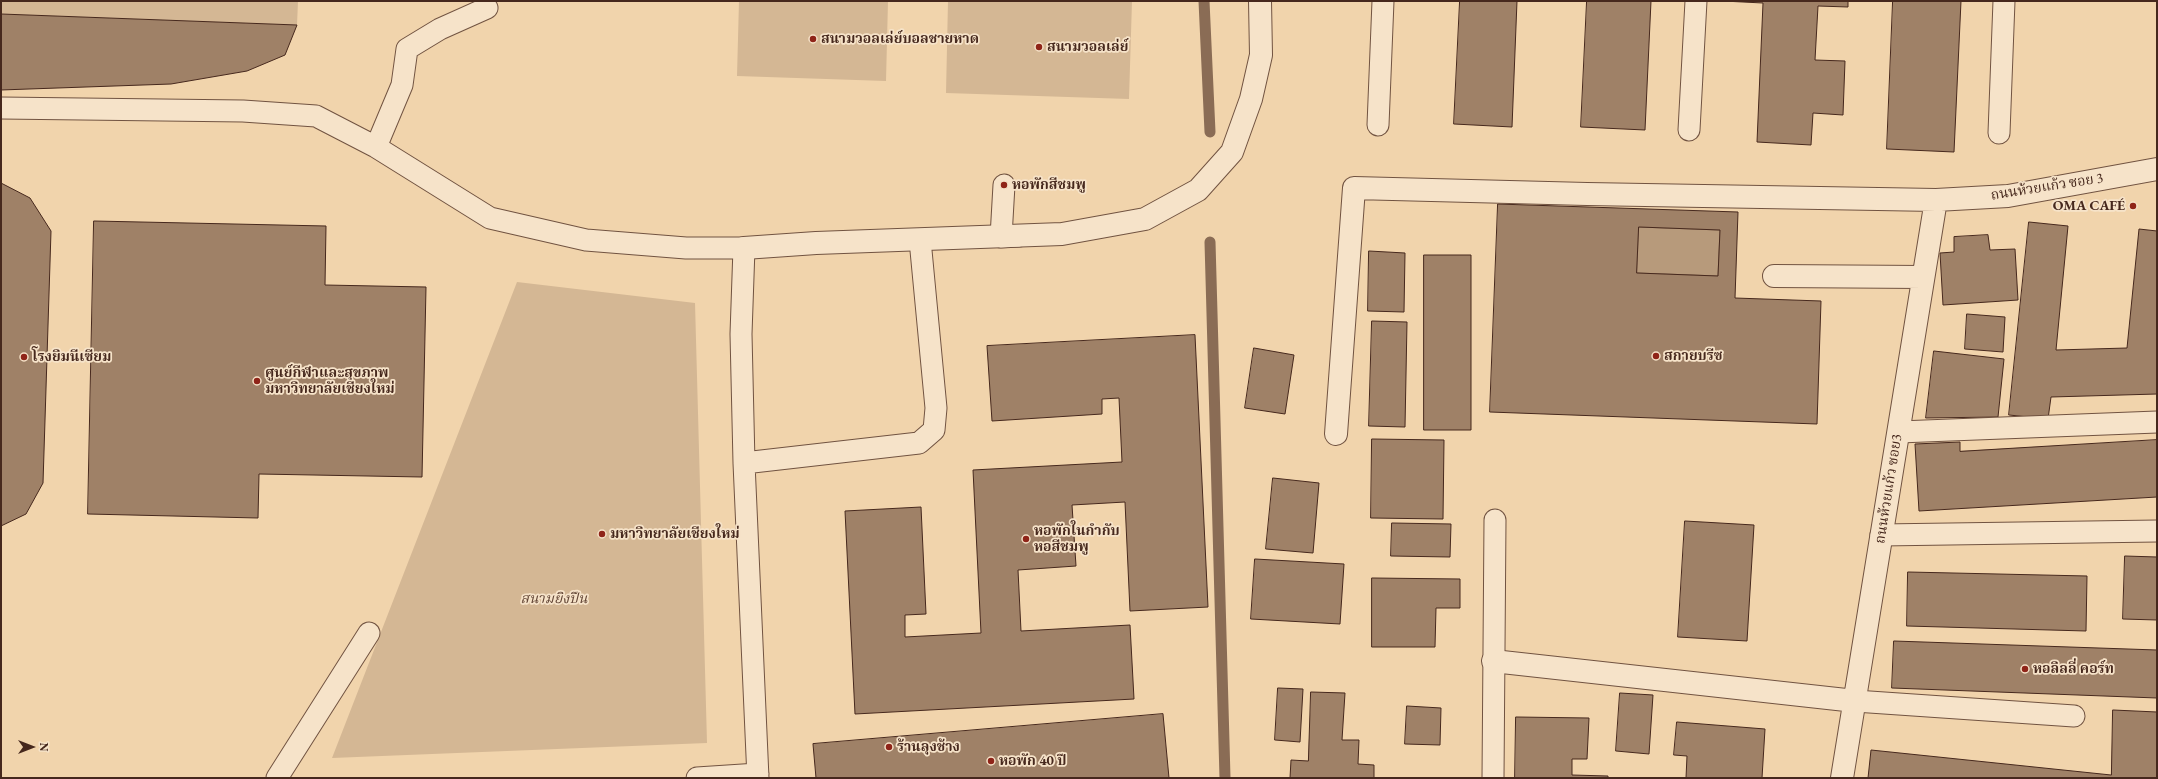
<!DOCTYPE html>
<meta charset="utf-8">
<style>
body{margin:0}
#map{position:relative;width:2158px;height:779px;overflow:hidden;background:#f1d4ac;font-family:"EB Garamond",serif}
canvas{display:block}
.frame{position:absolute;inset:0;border:2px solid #46281d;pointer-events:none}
.north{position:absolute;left:12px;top:727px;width:40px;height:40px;-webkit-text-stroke:3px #f6e3c9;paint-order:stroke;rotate:90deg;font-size:11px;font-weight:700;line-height:16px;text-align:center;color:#46281d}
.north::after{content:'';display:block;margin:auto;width:14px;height:18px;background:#46281d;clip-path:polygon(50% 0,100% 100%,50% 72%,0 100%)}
</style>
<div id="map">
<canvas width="2158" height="779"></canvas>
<div class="frame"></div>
<div class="north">N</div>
</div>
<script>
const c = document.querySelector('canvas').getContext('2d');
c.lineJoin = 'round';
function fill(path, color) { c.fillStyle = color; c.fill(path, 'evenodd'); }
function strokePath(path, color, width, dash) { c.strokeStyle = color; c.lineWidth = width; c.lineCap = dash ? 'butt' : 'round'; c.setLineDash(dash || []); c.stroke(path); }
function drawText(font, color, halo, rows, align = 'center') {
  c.font = font + ' "EB Garamond","Noto Serif Thai",serif'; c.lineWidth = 3.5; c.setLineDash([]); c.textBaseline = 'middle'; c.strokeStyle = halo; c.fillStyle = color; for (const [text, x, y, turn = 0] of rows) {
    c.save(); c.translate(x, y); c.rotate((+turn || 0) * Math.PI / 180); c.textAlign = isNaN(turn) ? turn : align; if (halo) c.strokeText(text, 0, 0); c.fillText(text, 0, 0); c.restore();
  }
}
fill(new Path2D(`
 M1 1H298L297 25 1 14Z
 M739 1H888L886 81 737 76Z
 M948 1H1132L1129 99 946 93Z
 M517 282 695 303 707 743 332 758Z`), '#d4b794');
const water = new Path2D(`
 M1639 227 1720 230 1718 276 1637 273Z`);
fill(water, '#b79a7b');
strokePath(water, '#8a6c55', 1);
strokePath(new Path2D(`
 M1204 1 1210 132
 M1210 242 1225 778`), '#8a6c55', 11);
const building = new Path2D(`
 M1460 1H1517L1512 127 1454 124Z
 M1587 1H1651L1645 130 1581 127Z
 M1848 1V7L1818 6 1815 60 1845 61 1843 115 1813 113 1811 145 1757 142 1763 3 1723 1Z
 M1893 1H1961L1954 152 1887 149Z
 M1 14 297 25 285 55 247 71 171 84 1 90Z
 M1 183 30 198 51 231 43 483 26 514 1 526Z
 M1498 204 1738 212 1735 298 1821 301 1817 424 1490 412ZM1639 227 1720 230 1718 276 1637 273Z
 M94 221 326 226 325 285 426 287 422 477 259 474 258 518 88 514Z
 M2029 222 2068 226 2056 350 2127 348 2139 229 2157 231V394L2051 397 2048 419 2009 415Z
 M1988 235 1990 250 2015 249 2018 300 1943 305 1940 253 1954 252V237Z
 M1369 251 1405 253 1404 312 1368 311Z
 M1424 255H1471V430H1424Z
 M1967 314 2005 317 2003 352 1965 349Z
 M1372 321 1407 322 1405 427 1369 426Z
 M1195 335 1208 607 1130 611 1125 502 1072 505 1076 566 1018 570 1021 631 1130 625 1134 699 855 714 845 511 921 507 926 614 905 615V637L981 633 973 470 1122 462 1119 398 1102 399V414L992 421 987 346Z
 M1254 348 1294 355 1285 414 1245 408Z
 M1934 351 2004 359 1998 417 1926 418Z
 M1372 439 1444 440 1443 519 1371 518Z
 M2157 440V497L1919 511 1915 444 1960 442V451Z
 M1273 478 1319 483 1313 553 1266 549Z
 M1685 521 1754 525 1747 641 1678 637Z
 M1392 523 1451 524 1450 557 1391 556Z
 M2125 556 2157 557V620L2123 619Z
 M1255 559 1344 564 1340 624 1251 619Z
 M1908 572 2087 576 2086 631 1907 626Z
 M1372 578 1460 579V608H1436L1435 647H1372Z
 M1894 641 2157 650V698L1892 688Z
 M1278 688 1303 689 1300 742 1275 740Z
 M1311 692 1345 693 1342 740H1359L1358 764 1374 765V778H1290L1291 760 1308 761Z
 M1620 693 1653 695 1649 754 1616 751Z
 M1407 706 1441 708 1440 745 1405 744Z
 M2113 710 2157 712V778H1868L1871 750 2111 775Z
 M1163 714 1169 778H816L813 744Z
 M1516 717 1589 718 1587 759H1572V775L1608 776V778H1515Z
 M1677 722 1765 729 1762 778H1686L1687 756 1674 755Z`);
fill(building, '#9f8167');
strokePath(building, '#46281d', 1);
const lane = new Path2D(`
 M1 108 243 111 316 116 376 147 490 218 586 240 686 248H744L741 334 744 463 758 778
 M1378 125 1383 1
 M1689 130 1696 1
 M1999 133 2004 1
 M376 147 402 85 407 49 440 29 487 8
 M1004 185 1001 237 1019 236
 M1899 432 2157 422
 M744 463 919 443 934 430 936 408 920 240
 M1881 535 2157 531
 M1855 701 2074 716
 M277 778 369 633
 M697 778 758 774
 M1493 778 1495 520`);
const street = new Path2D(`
 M744 248 816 243 1062 234 1145 219 1198 190 1232 152 1251 99 1261 55 1260 1
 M1774 276 1923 277
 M1336 434 1354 188 1587 194 1936 200 2008 196 2157 169
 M1493 661 1855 701
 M1842 778 1936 200`);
strokePath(lane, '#715341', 23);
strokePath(street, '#715341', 24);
strokePath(lane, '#f6e3c9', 21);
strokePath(street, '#f6e3c9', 22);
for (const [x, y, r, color] of [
 [813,39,4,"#8f2418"],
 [1039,47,4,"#8f2418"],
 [1004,185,4,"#8f2418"],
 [2133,206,4,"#8f2418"],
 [1656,356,4,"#8f2418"],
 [24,357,4,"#8f2418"],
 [257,381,4,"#8f2418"],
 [602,534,4,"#8f2418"],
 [1026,539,4,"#8f2418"],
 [2025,669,4,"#8f2418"],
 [889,747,4,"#8f2418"],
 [991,761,4,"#8f2418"]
]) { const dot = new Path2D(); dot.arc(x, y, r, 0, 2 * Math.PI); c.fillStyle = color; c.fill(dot); strokePath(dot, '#f6e3c9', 1.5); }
drawText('bold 14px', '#46281d', '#f6e3c9', [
 ["สนามวอลเล่ย์บอลชายหาด",821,39],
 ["สนามวอลเล่ย์",1047,47],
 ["หอพักสีชมพู",1012,185],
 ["OMA CAFÉ",2125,206,"right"],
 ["สกายบรีซ",1664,356],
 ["โรงยิมนีเซียม",32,357],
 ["ศูนย์กีฬาและสุขภาพ",265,373],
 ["มหาวิทยาลัยเชียงใหม่",265,389],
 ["หอพักในกำกับ",1034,531],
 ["หอสีชมพู",1034,547],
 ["มหาวิทยาลัยเชียงใหม่",610,534],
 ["หอลิลลี่ คอร์ท",2033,669],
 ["ร้านลุงช้าง",897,747],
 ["หอพัก 40 ปี",999,761]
], 'left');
drawText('14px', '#46281d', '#f6e3c9', [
 ["ถนนห้วยแก้ว ซอย 3",2047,187,-9],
 ["ถนนห้วยแก้ว ซอย3",1889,489,-81]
]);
drawText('italic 14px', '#624535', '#f6e3c9', [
 ["สนามยิงปืน",554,599]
]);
</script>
